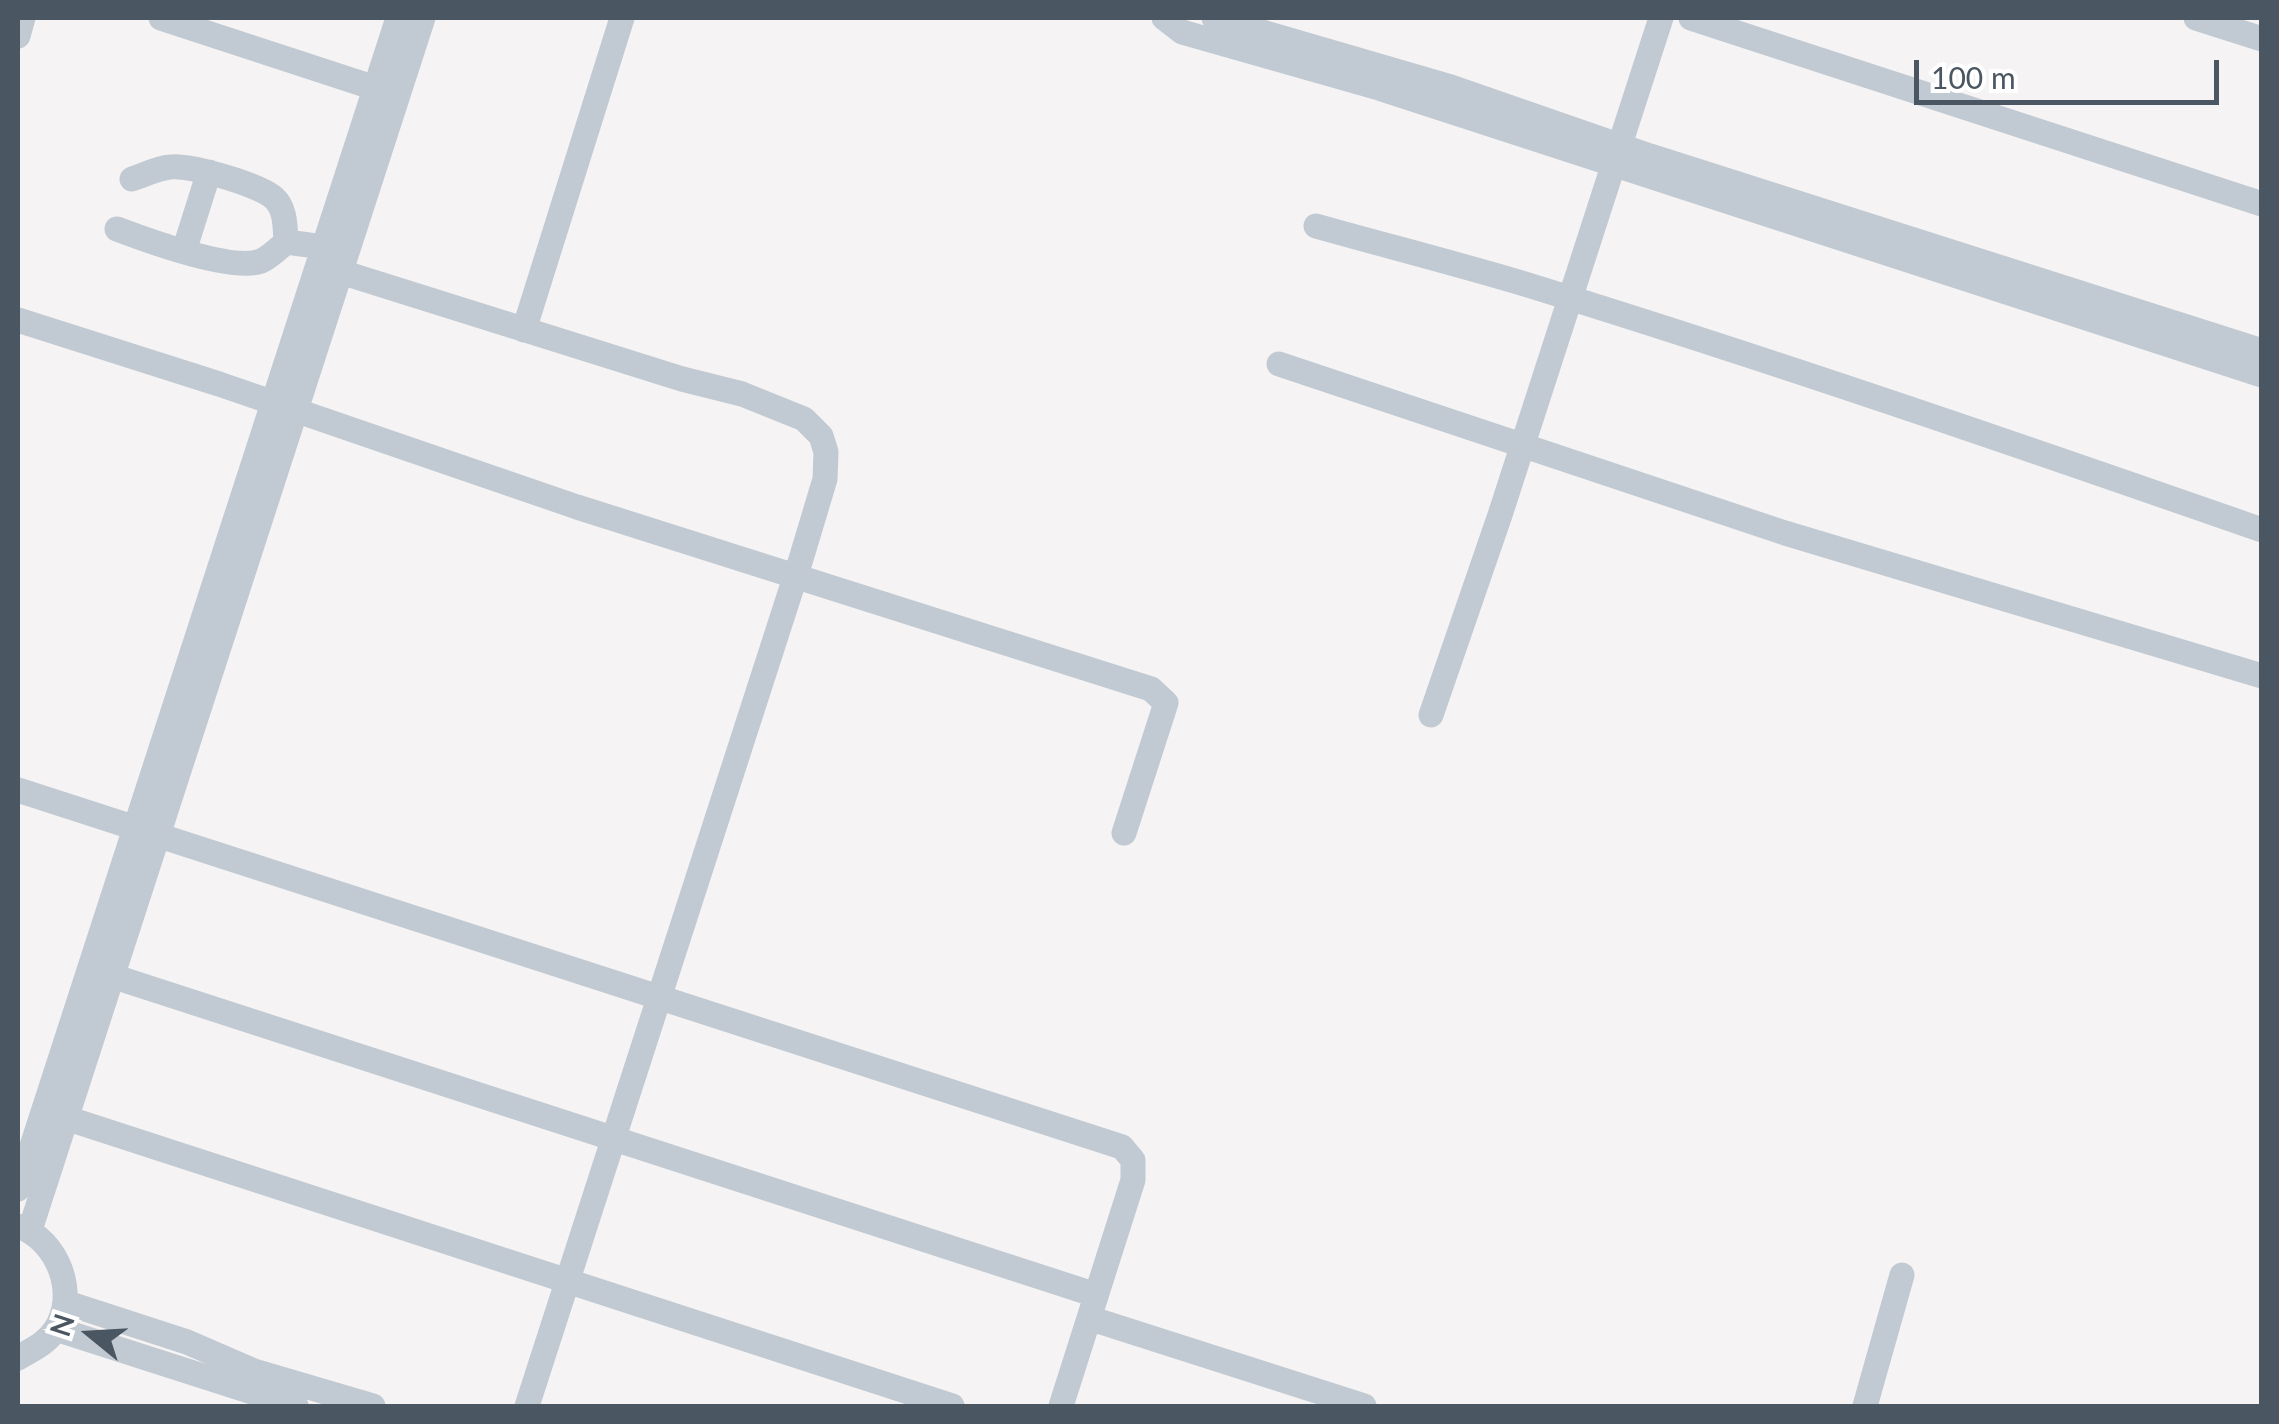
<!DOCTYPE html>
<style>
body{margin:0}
#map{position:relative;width:2279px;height:1424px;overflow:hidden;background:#f5f3f3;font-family:Lato,sans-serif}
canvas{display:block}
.frame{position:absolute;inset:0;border:20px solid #4a5661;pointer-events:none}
.north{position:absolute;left:40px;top:1284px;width:100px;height:100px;-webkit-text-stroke:8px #fff;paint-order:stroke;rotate:288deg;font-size:28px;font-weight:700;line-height:40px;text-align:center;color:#4a5661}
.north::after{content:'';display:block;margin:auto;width:35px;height:45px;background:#4a5661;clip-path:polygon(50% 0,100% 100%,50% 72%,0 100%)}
.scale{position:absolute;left:1914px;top:60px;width:305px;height:45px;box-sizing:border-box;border:5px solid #4a5661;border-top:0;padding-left:12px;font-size:30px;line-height:35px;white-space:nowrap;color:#4a5661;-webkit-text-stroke:8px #fff;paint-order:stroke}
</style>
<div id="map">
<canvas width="2279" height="1424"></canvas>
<div class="frame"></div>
<div class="north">N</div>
<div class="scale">100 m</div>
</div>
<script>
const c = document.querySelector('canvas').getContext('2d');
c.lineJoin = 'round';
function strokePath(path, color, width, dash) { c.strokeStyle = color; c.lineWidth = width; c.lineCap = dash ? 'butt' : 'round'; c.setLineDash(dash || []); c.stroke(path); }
strokePath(new Path2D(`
 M161 18 375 88
 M1164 18 1182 32 1379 88 2262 375
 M1214 18 1451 87 1650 156 2262 351
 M1691 18 2262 204
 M2196 18 2262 39
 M18 36 23 18
 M132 179C144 175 158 168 170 167 189 164 260 185 274 198 286 209 285 227 286 242
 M1316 226C1387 246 1458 264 1528 285 1774 361 2018 445 2262 530
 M117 229C146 240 233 272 261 261 270 257 279 248 286 242L324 247
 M184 251 209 172
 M341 272 682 379 742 394 804 419 821 436 826 452 825 479 801 559 527 1406
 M18 320 219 384 577 507 1151 689 1166 703 1124 833
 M524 330 622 18
 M1279 364 1785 533 2262 676
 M1431 715 1500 515 1661 18
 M18 790 1122 1147 1133 1160V1180L1061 1406
 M112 976 1096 1295
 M66 1118 952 1406
 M18 1189 398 18
 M18 1226C58 1240 79 1294 55 1330 46 1344 31 1350 18 1358
 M30 1230 423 18
 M67 1303 187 1342 254 1371 373 1406
 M1089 1318 1364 1406
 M56 1329 296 1406
 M1865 1406 1902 1275`), '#c1cad2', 25);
</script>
